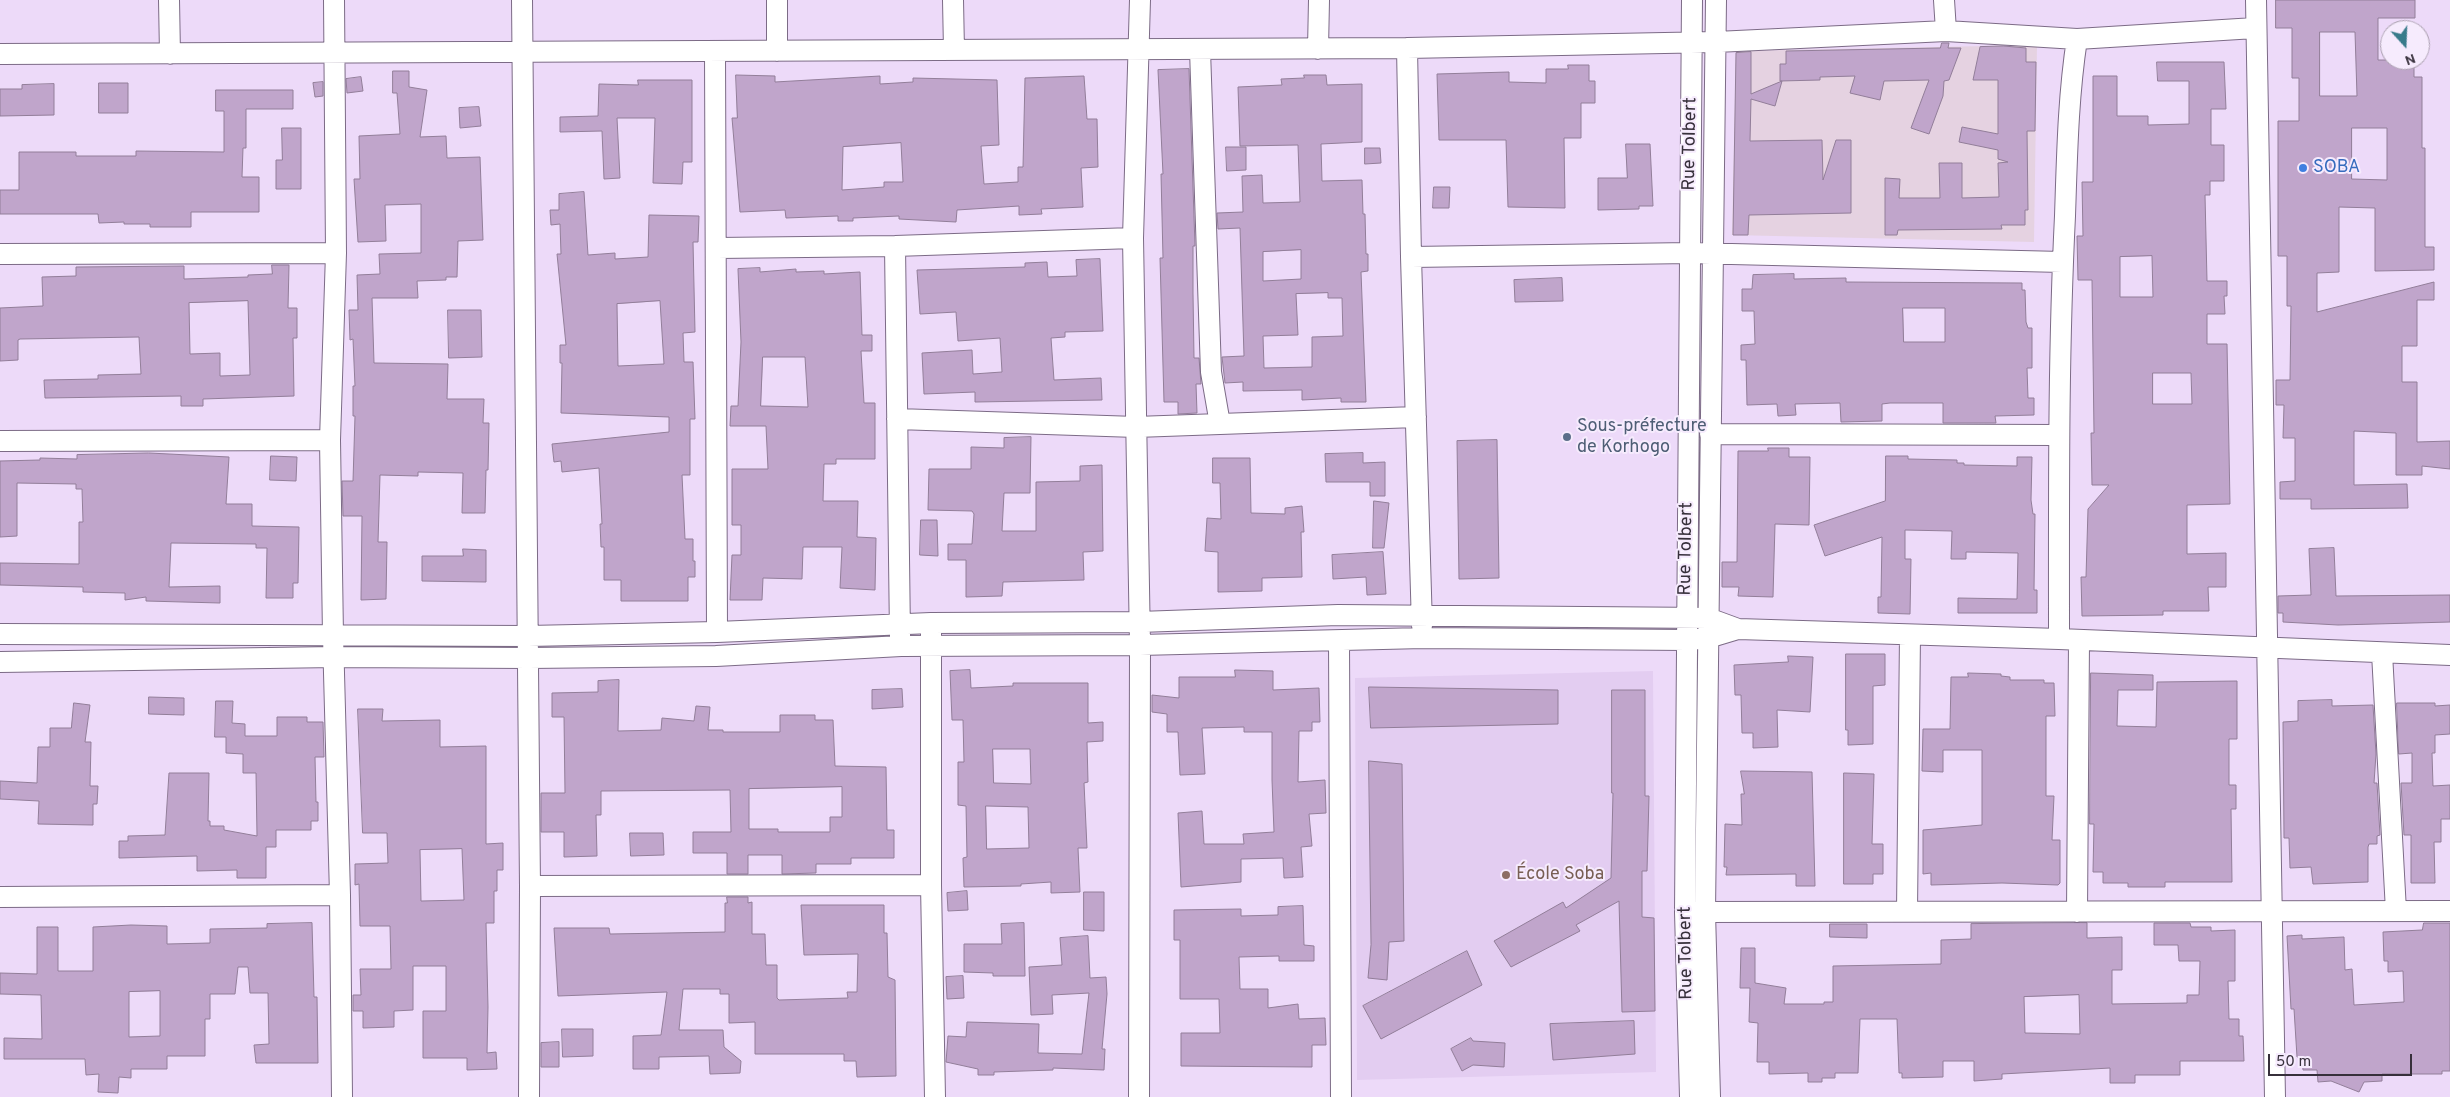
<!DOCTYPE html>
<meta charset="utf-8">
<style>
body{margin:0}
#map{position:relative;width:2450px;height:1097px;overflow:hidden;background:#eddaf9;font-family:Overpass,sans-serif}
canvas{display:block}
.north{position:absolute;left:2380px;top:20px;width:50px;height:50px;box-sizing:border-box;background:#f6ebfd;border:1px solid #aaa0af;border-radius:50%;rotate:160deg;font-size:14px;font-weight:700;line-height:20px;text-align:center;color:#37303b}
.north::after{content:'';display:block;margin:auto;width:18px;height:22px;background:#387b8b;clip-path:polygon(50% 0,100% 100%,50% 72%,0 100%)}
.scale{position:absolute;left:2268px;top:1054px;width:144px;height:22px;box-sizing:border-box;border:2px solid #37303b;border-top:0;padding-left:6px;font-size:15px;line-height:18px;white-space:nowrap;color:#37303b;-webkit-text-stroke:4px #f6ebfd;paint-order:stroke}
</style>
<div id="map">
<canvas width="2450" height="1097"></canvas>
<div class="north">N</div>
<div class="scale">50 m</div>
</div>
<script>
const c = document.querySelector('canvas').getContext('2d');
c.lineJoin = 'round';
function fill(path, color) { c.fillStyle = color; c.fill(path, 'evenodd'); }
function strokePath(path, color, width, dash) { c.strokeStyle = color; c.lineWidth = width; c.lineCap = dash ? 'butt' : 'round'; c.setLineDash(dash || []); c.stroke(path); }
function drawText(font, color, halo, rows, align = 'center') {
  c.font = font + ' Overpass,sans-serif'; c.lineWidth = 4; c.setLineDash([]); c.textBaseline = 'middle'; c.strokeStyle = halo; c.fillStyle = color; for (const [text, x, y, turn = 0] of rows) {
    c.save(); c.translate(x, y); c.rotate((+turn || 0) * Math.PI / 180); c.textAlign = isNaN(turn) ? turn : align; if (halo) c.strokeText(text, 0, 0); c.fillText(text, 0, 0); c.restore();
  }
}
fill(new Path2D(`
 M2037 45 2034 242 1732 235 1736 51Z`), '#e5d2e1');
fill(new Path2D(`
 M1653 671 1656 1072 1357 1080 1355 678Z`), '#e3cdf1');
const building = new Path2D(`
 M2276 0H2415V18H2378V60H2414V77H2422V148H2425V247H2434V270L2375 271V208L2339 207V272L2317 273V312L2434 282V300H2417V346H2402V382H2417V442L2450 441V469L2422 466V475H2396V433L2354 431V485L2407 484 2408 508 2311 509V499H2280V482L2295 481V438H2283L2284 405H2276V380H2290L2291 306H2287V256H2278V121H2299V78H2292V28H2276ZM2320 32H2355L2357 96H2320ZM2352 128H2387V180L2352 179Z
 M1942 43H1949L1948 48H1961L1949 80 1944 81 1943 96 1929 134 1911 128 1929 80 1884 81 1880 100 1850 93 1855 76 1820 77V80L1780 81V64H1786V51L1940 48Z
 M2004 46 2026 48V62H2036L2035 131H2027L2028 210H2025V225H2001L2002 229 1898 230 1897 235H1885V178L1900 179 1899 198H1940L1939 163H1962V198L1999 197 1998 163 2008 162 1998 159V150L1959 142 1962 127 1998 134V80H1973L1980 47Z
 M1751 52V94L1782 81 1775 106 1751 99 1750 141 1822 140 1823 180 1836 140H1851V213L1749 215 1748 235H1733L1736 53Z
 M2157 62H2224L2226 109H2211V145H2224V181H2210V195H2205L2207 281H2227V296H2224L2225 314H2207V344H2227L2230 504 2187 505V554L2226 553V587H2208L2209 611H2163V615L2082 616 2081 577H2086L2088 509 2109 485H2092L2091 433H2094L2092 280H2078L2077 236H2083L2082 182H2093V76H2117V116H2148V125L2189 124V81H2158ZM2152 256 2153 297H2120V257ZM2153 373H2191L2192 404H2153Z
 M1568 65H1589V81H1595V103H1581V138H1564L1565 208 1508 207 1506 140H1439L1437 74 1509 72V82L1546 83V69H1568Z
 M1189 69 1195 246H1193V293L1194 358H1199L1201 384H1196L1197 413 1178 414V402H1164L1160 258H1163L1161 174H1163L1158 70Z
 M393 71H409V87L427 90 420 137 446 136 447 158 480 157 483 240 458 241 457 277H446V280L417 281 418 298H372L374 363 448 364 447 399H484L483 423H489L488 470H486L485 513H462L463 473 418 472V476L380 475 378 542H387L386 599 361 600 362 516H343L342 481H353L355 416H353V386H355L353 339 350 340 349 310H358L357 275 380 274 379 254 421 253V204L385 205 386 241 358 242 354 179H360L359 136 400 134 397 93H393Z
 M736 75 775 76V82L880 76V84L913 82V78L997 80 999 145 981 146 984 184 1018 182V167H1023L1025 78 1084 76 1087 119H1097L1098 167 1081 168 1083 207 1041 209 1042 214 1019 215V206L957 210 956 222 899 219V216L853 218V221H838V216L786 218 785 210 740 212 732 118H737ZM901 143 903 182H884V187L842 190 843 147Z
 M1304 75H1326L1327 85 1362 84V142L1321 144 1322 181 1362 180 1363 214H1365L1366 254H1368V271L1361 272 1366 402H1341V398L1302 400V390L1243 391V382L1225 383 1222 357 1244 356 1240 228 1218 229 1217 213 1243 212 1242 176 1262 175 1263 203 1300 202 1298 145 1240 146 1238 87 1282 85 1281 79 1304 78ZM1301 250V279L1263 281V252ZM1328 293V298H1342L1343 336 1312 337V367L1264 368 1263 336 1298 335 1296 294Z
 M361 77 363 91 347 93 346 79Z
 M638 80H692V162H683L682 184 653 183 655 118H617L620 178 604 179 602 131 560 132V117L598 116 599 84 638 85Z
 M323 82V96L315 97 313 83Z
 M99 83H128V113H99Z
 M54 84V115L0 116V89H22V85Z
 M216 90H293V109H246V148H243L242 177H259V212H191V227H150V224H124V222L99 223 98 214H0V190H19V152H76V156H136V151L224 152V111H216Z
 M479 107 481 126 460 128 459 108Z
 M282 128H301V189H276V160H282Z
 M1626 144H1650L1653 206H1639V209L1598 210V178H1627Z
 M1226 147H1246V170L1227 171Z
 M1365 148H1380L1381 163 1365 164Z
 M1434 187H1450L1449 208H1433Z
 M584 192 588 255 615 253V259L648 257 649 215 699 216 698 242H693L695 332 683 333 684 362H693L695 419H690V475H682L685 539H693V561H695V577H688V601H621V580H604V547H601L600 524H602L599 468 562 472 561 461 554 462 552 444 669 432V417L561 413 562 363H560V345H566L557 254H561L560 224 551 225 550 210H559V194ZM660 301 664 364 618 366 617 304Z
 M1100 259 1103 331 1065 332V337L1051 338 1054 380 1101 378 1102 400 975 402V392L924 394 922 353 972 350 973 374 1002 372 1000 338 958 341 956 312 920 314 917 270 1025 267V263L1047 262 1048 277 1077 276 1076 260Z
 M272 265H289L288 308H297V338H293L294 396 203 399V406H181V396L45 398 44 380 98 379V375L141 374 139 337 20 339 18 340V360L0 361V308L43 306 42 277 76 276V267L184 266V279L248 277V275L272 274ZM248 301 250 375 220 376V353L190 354 189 303Z
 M760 268V272L796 269V272L824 271V274L860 272 862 335H872V351H861L864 403H875V459H836V464H824L823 501H858L857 537 876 538 875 590 840 588 842 547H803L802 579 763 578 762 600H730L732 555H741V525H732V469H768L766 426H730L731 406H738L741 342 738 269ZM763 357H805L808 407 761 406Z
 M1794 274V279L1846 278V282L2022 283V290H2025L2026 322 2028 328H2032V368H2027L2028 398H2034V415L1995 416 1996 423H1943V403H1890L1882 404V421L1841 422 1840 403 1795 404 1796 415 1778 416 1777 404 1747 405 1746 360H1741V345L1755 344 1754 311H1742V289H1752L1753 275ZM1903 308H1945V342H1904Z
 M1562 278 1563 301 1515 302 1514 280Z
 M448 310H481L482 357 449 358Z
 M1031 437 1030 493H1004L1002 531H1036V482L1080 481V466L1102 465 1103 551 1083 552 1084 580 1003 582 1002 596 966 597V560H948V544H972L974 514 972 511 928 510 929 469H971V447L1004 448V438Z
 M1497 440 1499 578 1459 579 1457 441Z
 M1768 448H1789V457H1810L1809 525 1775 524 1773 597 1738 596 1739 587H1722V562H1737L1738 451H1768Z
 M149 453 229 457 226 504H252V526L299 527 298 583H293V598H266L267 548H256V544L171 543 169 587 220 586V603L146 601V597L125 600V593L83 592V587L0 585V563L79 564V522H83L82 489H76V484L17 483V536L0 537V461L40 460V458L77 459V455Z
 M1363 453V463L1385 462V496H1370V482H1326L1325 454Z
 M271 456 297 457 296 481 270 480Z
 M1886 456H1908V459L1957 460V463H1964V465L2017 466V457H2032L2031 500 2033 514H2035L2034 590H2037V613H1958V598L2017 599 2018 553 1966 552V559H1951L1952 531 1905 530V559H1911L1910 614 1878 613V597H1881L1882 537 1825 556 1814 525 1885 501Z
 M1213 458H1250L1251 513 1285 514V508L1302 506 1304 532H1301L1302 577 1262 578V591L1218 592V552L1205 551 1207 518 1221 519 1220 483H1213Z
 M1374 501 1389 503 1384 548H1373Z
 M921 520H937L938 556 920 555Z
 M2334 548 2336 596 2450 595V622L2338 625 2283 622V613H2278V596L2311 595 2309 549Z
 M463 549 486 550V582L422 581V556H463Z
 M1383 552 1386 594 1367 595 1366 577 1333 579 1332 555Z
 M1846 654H1885V685L1873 686V744L1848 745V730H1846Z
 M1788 656 1813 657 1810 712 1777 710 1778 747 1753 748V733H1742L1741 695H1735L1734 665 1788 662Z
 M970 670 971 688 1013 686V683H1088V723L1103 722V741L1087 742 1088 782 1084 783 1087 848H1078L1080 892 1051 893V882L1021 884V886L964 887 963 858 967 857 966 806 958 805V762H964L963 720H952L950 671ZM993 749H1030L1031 784 994 783ZM986 806 1028 807 1029 848 987 849Z
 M1235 670 1273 671V690L1319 688 1320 722H1312V731H1299L1298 782 1325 780 1326 813 1309 814 1312 846 1301 847 1303 877 1284 878 1283 858 1241 859V882L1181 887 1178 813 1202 811 1204 844H1244L1243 834 1274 832 1272 780V732H1244V727L1202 728 1205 774 1180 775 1178 732H1167V714L1152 712V695L1179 698V677H1235Z
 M1968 673 2001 674V676L2010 677V680H2044V683H2054L2055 716H2046V796H2054L2052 840H2060V883L2058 885 2002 883 1931 885V873L1923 874V830L1982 825V750H1943V772L1922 771 1923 729H1950L1951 677H1968Z
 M2091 673 2153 675V690H2118L2117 726 2156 727 2157 682 2237 681V739H2229V785H2236V809H2231L2232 882H2165V887H2128V883H2103V872H2093L2094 824H2090Z
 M619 680 618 731 661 730 662 718 694 721 696 706 710 707 708 730H723V732H780V715H815V720H833L835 766 886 767 887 830H894V858H851V864H816V873L782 874V855H748V874H727V853H693V832H731L730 790 601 791V815H596L597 856 564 857V832H541V793H565L564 717H552V693L598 692V681ZM842 787V817H830V832H778V829H749V789Z
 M1369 687 1558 690V724L1371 728Z
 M902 689 903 707 872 709V690Z
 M1612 690H1645V796H1649L1647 871H1642V917L1654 918 1655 1011 1622 1012 1619 901 1576 925 1580 931 1511 967 1494 941 1563 902 1566 908 1611 878 1613 793H1612Z
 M149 697 184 698V715L149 714Z
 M2332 700V706L2373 705 2376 754 2374 783H2377L2380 835 2377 836V844H2369L2368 847V882L2313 884 2311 867 2290 868 2289 838H2284L2283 722 2298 721V701Z
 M216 701H233L232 723 245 724V736H277V717H307V722H323L324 757H315L316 802H318V821H311V830H276V847H266V878H237V870L197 871V856L119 858V841H128V836L165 835 169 773H209L208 821H210V826H224V830L257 836 256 773H243V754L226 753V737H215Z
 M74 703 90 705 85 742H91L90 786H98L97 804H93V825L38 824 39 801 0 799V781L37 783 38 747H50V728H71Z
 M2397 703H2435V706L2450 705V734L2435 735V753H2432L2433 786 2450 785V819H2441V842H2434L2435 883H2411V835H2404L2401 783H2412V753L2399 754Z
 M358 709H383L382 721 440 720V747L486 746V844L503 843V870H497V891H494V923H486L488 1007 487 1053 496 1052 497 1069 467 1070V1058H423V1011H446V966H413V1010L394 1011V1027L363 1028V1011H353V995H361L360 969H391L390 926H360L359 884 355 885V864L388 863 387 833H363ZM462 849 464 900 421 901 420 850Z
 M1369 761 1402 764 1404 941 1389 942 1387 980 1368 978 1371 945Z
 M1741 771 1812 772 1815 886H1796V874L1726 875 1727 867H1724L1725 824 1742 825 1741 794H1744Z
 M1844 773 1874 774 1872 844H1883V874H1873V884H1844Z
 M630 833H663L664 855 631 856Z
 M967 891 968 910 948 911 947 893Z
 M1084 892H1104V931L1084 930Z
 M727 897H748V903L752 902V934H765L766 965H777V998L779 1000 848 998 847 992H857L858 954 804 955 801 905H884V933H887L888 977 895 980 896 1076 857 1077 856 1061H844V1054H755V1022L729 1023V994H720V989H683L679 1030H723L724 1047 741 1061 740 1073 710 1074 709 1056 659 1057V1069H633V1036L661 1035 667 992 558 996 554 928H609L610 934 725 932V903H727Z
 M1303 906 1304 945 1314 946V961H1279V956L1239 957 1240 989H1268V1008L1298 1004 1299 1019 1325 1018 1326 1045H1312V1067L1181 1066V1033H1220L1219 999H1180V940H1174V910L1241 909V916L1278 915V907Z
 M312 923 314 997H317L318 1063H256L254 1045 269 1044 268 993H250L248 967H238L235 994H210V1019H205V1056H167V1069H131V1078L119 1077 118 1093 98 1092 99 1074 86 1075 85 1059H4V1038L42 1039 41 995 0 994V973L37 974V927H58V971H93V927L131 925 167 926V944L210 943V929L267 928V924ZM160 991V1036L129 1037V992Z
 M1024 923 1025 976H993V973L964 972V944H1002L1001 924Z
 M2087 923V938L2122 937V970H2112V1004L2187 1003V995H2199L2200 961H2179L2178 945H2154V923H2190L2191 927H2211V931L2235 930V981H2228L2229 1019H2239V1036H2243L2244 1061H2180V1075H2135V1083H2110V1068L2002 1074V1079L1974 1081V1061H1943V1077L1902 1078V1073H1899L1897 1019H1860L1858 1073H1835V1078H1822V1082H1808V1073L1769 1074V1062H1757L1758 1023 1749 1022 1750 988H1740L1741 948H1755V983L1786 988 1784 1004H1824V1002H1833V966L1941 964V940L1971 939V924ZM2079 995 2080 1034 2025 1033 2024 997Z
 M2424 923H2450V1071H2442V1074H2382V1081L2364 1082 2359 1092 2331 1081 2318 1082 2317 1070H2303L2302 1057H2297L2294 1009H2291L2287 936 2302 935V939L2344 937 2345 970 2352 969 2354 1005 2404 1002 2403 971 2388 972V961H2384L2383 932 2422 930Z
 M1830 924H1867V938L1830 937Z
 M1088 936 1090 978 1106 977 1107 994 1102 1049H1105L1104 1070 1053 1068V1070L994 1072V1075H978V1069L946 1062 948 1036 966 1037 967 1022 1039 1024 1038 1053 1082 1054 1089 993 1052 995 1053 1014 1031 1015 1029 967 1062 965 1060 938Z
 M1467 951 1482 985 1381 1039 1363 1006Z
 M963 976 964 998 947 999 946 977Z
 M1634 1021 1635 1054 1553 1060 1550 1024Z
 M562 1029H593V1056L563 1057Z
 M1471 1038 1473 1041 1505 1043 1504 1067 1473 1065 1462 1071 1451 1049Z
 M559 1042V1067H541V1043Z`);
fill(building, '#c0a5cb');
strokePath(building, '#927e99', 1);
const minor = new Path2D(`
 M169 0 170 54
 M334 0 336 253 330 440 333 636 340 895 342 1097
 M522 0 530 886 529 1097
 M953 0 954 50
 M1944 0 1946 31
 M2256 0 2275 1097
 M1407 48 1411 257 1422 626
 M1318 49 1319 0
 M1200 50 1211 372 1220 424
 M715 51 717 632
 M777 51V0
 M0 54 1407 48 1716 42 1946 31 2077 39 2255 28
 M895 246 900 636
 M717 248 895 246 1133 238
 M0 254 336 253
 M1411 257 1690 253 2062 262
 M897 419 1136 427 1416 417
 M1710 434 2058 435
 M0 441 330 440
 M931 632V885L935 1097
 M0 634 528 636 717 632 931 623 1139 622 1338 615 1708 618 1738 629 2059 639 2450 655
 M2059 639C2059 498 2058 357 2065 216 2067 157 2068 97 2077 39
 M1339 641 1341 1097
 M2382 653 2396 911
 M0 662 335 657 529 658 716 656 901 646 1140 645 1423 638 1687 640 1708 638 1738 629
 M530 886 931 885
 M0 897 340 895
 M1907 911 1910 635
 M1692 912 2450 911
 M2077 912 2079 641
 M1139 1097 1140 645 1133 238 1140 0
 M1690 1097 1685 912 1692 0
 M1710 1097 1705 912 1716 0`);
strokePath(minor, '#7c6b86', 22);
strokePath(minor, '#fff', 20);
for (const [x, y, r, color] of [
 [2303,168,5,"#3f7fe0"],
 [1567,437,5,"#5c6f8a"],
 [1506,875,5,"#8d6e63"]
]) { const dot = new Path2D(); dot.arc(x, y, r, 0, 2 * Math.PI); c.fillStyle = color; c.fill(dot); strokePath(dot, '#f6ebfd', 2); }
drawText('18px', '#37303b', '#f6ebfd', [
 ["Rue Tolbert",1691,144,-89],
 ["Rue Tolbert",1687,549,-89],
 ["Rue Tolbert",1687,953,-91]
]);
drawText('18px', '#366cbe', '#f6ebfd', [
 ["SOBA",2313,168]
], 'left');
drawText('18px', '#4e5e75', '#f6ebfd', [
 ["Sous-préfecture",1577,427],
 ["de Korhogo",1577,448]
], 'left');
drawText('18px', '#785e54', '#f6ebfd', [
 ["École Soba",1516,875]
], 'left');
</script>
